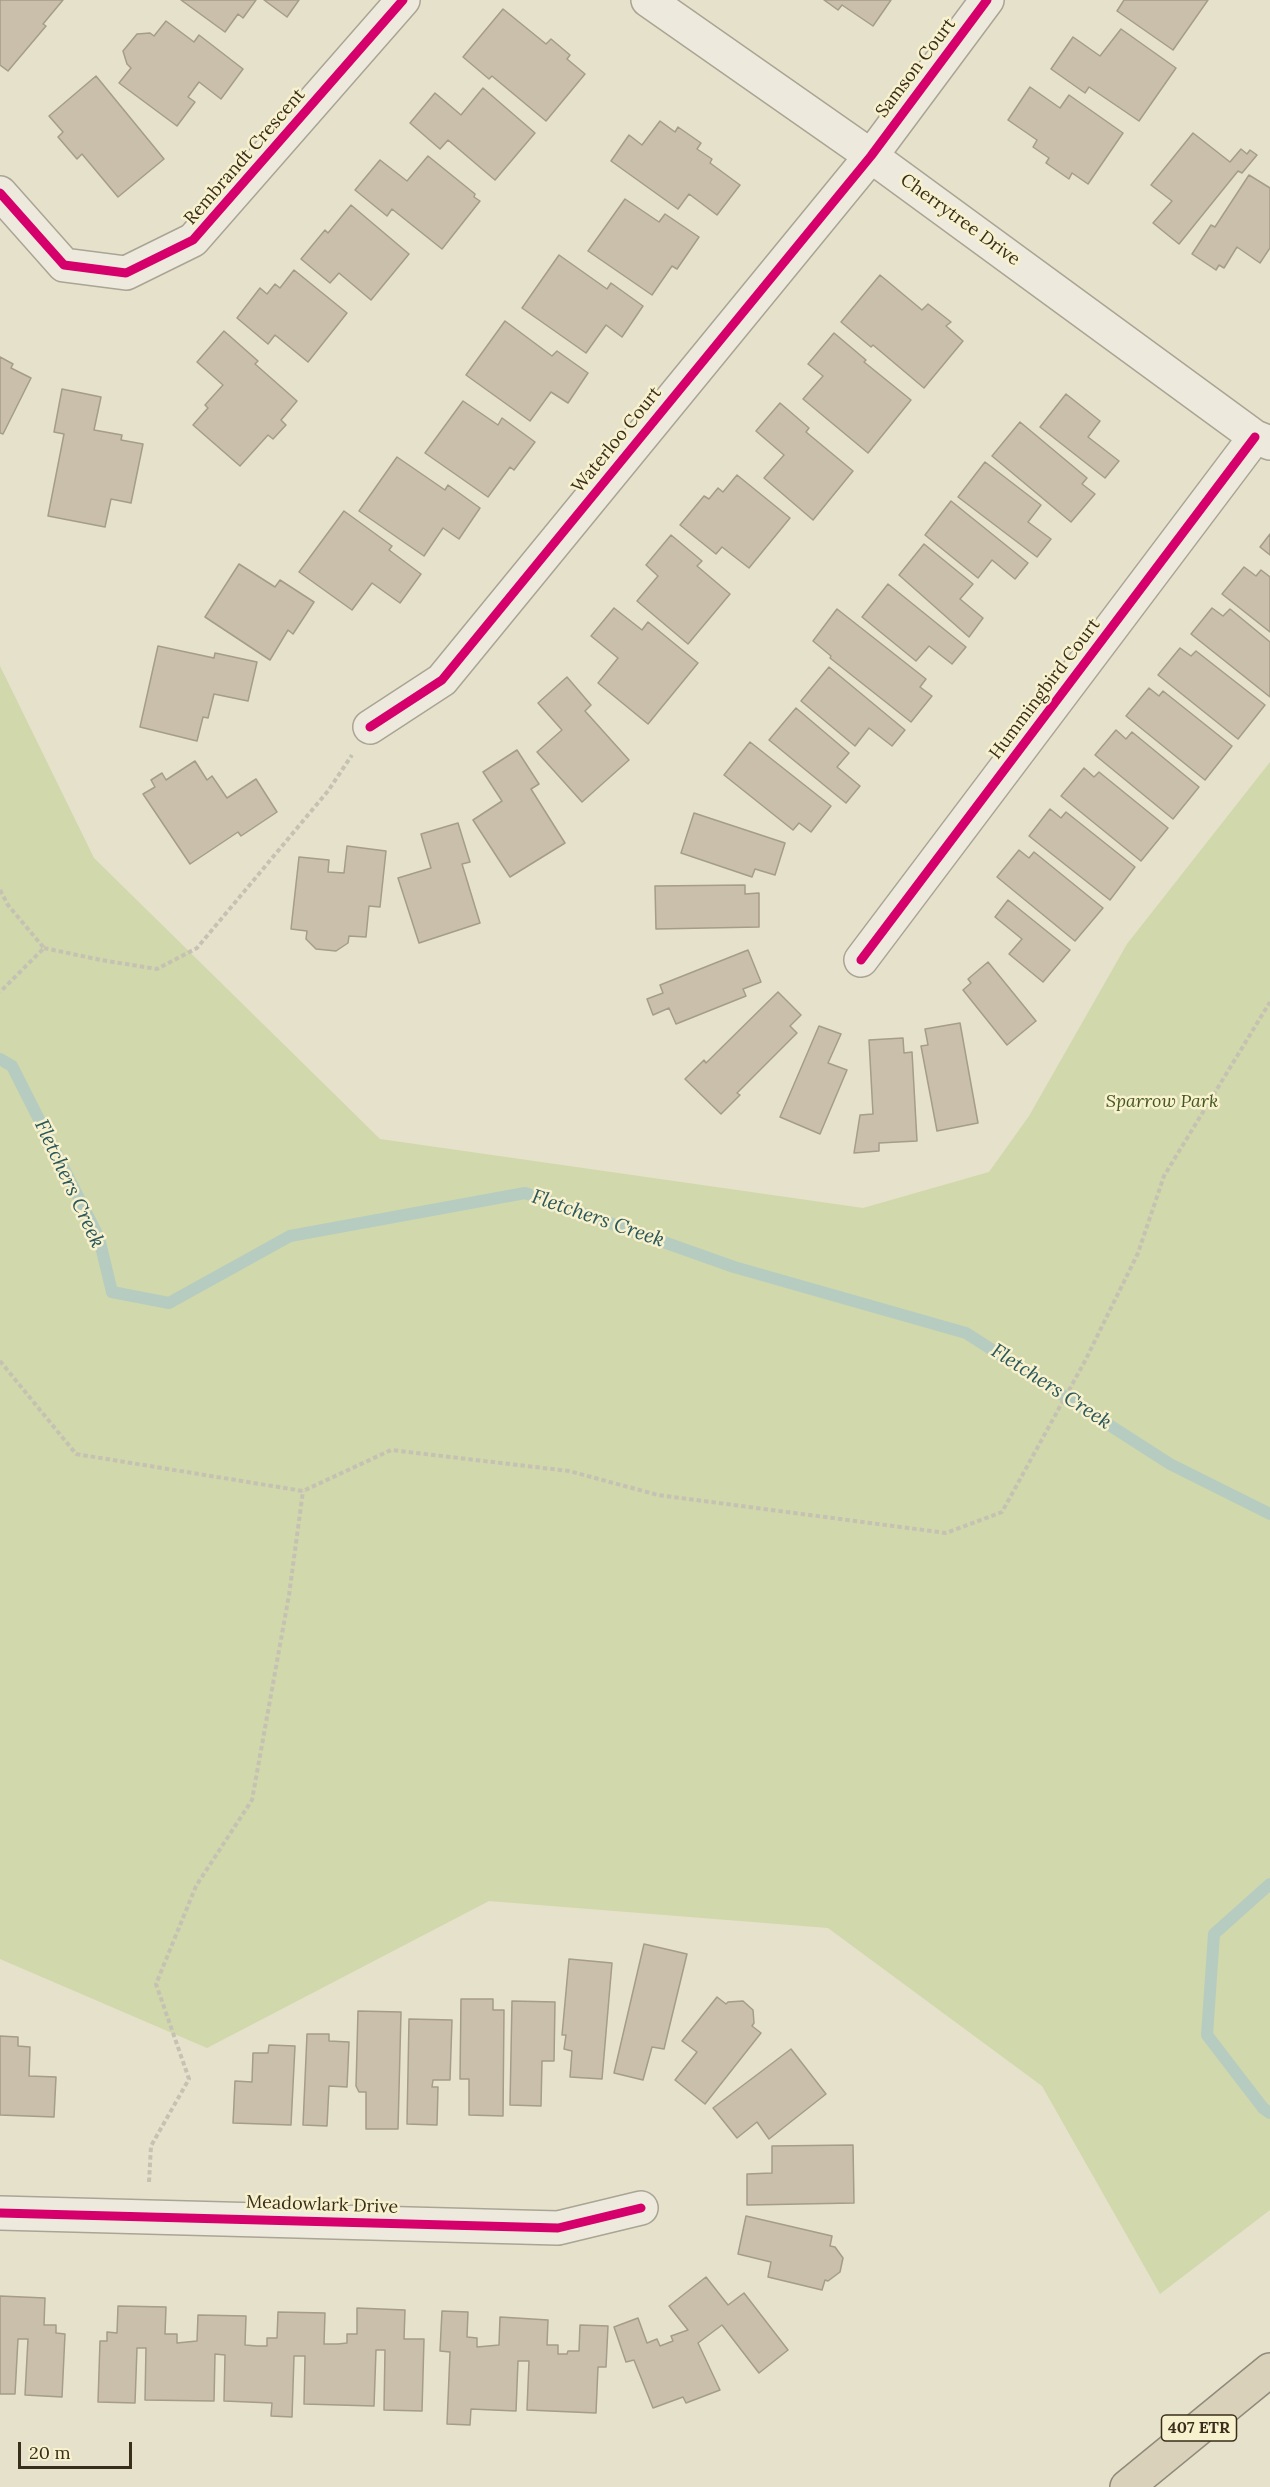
<!DOCTYPE html>
<style>
body{margin:0}
#map{position:relative;width:1270px;height:2487px;overflow:hidden;background:#e5e1ca;font-family:Lora,serif}
canvas{display:block}
.scale{position:absolute;left:18px;top:2442px;width:114px;height:27px;box-sizing:border-box;border:3px solid #392e1b;border-top:0;padding-left:8px;font-size:18px;line-height:21px;white-space:nowrap;color:#392e1b;-webkit-text-stroke:4px #f8f1ce;paint-order:stroke}
</style>
<div id="map">
<canvas width="1270" height="2487"></canvas>
<div class="scale">20 m</div>
</div>
<script>
const c = document.querySelector('canvas').getContext('2d');
c.lineJoin = 'round';
function fill(path, color) { c.fillStyle = color; c.fill(path, 'evenodd'); }
function strokePath(path, color, width, dash) { c.strokeStyle = color; c.lineWidth = width; c.lineCap = dash ? 'butt' : 'round'; c.setLineDash(dash || []); c.stroke(path); }
function drawText(font, color, halo, rows, align = 'center') {
  c.font = font + ' Lora,serif'; c.lineWidth = 5; c.setLineDash([]); c.textBaseline = 'middle'; c.strokeStyle = halo; c.fillStyle = color; for (const [text, x, y, turn = 0] of rows) {
    c.save(); c.translate(x, y); c.rotate((+turn || 0) * Math.PI / 180); c.textAlign = isNaN(turn) ? turn : align; if (halo) c.strokeText(text, 0, 0); c.fillText(text, 0, 0); c.restore();
  }
}
fill(new Path2D(`
 M0 666 94 858 380 1139 863 1208 989 1172 1029 1116 1127 944 1270 762V2210L1160 2294 1042 2086 828 1928 489 1901 207 2048 0 1959Z`), '#d1d8ab');
strokePath(new Path2D(`
 M0 1059 12 1066 99 1238 112 1292 169 1303 290 1236 525 1193 734 1267 966 1333 1170 1464 1270 1514
 M1270 1884 1214 1934 1207 2035 1263 2108 1270 2113`), '#b6ccc1', 12);
const building = new Path2D(`
 M0 0H63L43 24 46 26 8 71 0 65Z
 M181 0H256L243 18 238 14 225 32Z
 M264 0H299L287 17Z
 M824 0H891L873 26 842 5 838 10Z
 M1124 0H1208L1173 50 1117 11Z
 M503 9 546 44 551 39 570 55 567 59 585 74 546 121 492 76 489 79 463 57Z
 M166 21 194 42 199 35 243 69 221 99 199 82 188 97 195 102 177 126 119 83 131 68 127 64 123 51 137 34 150 33 154 36Z
 M1121 29 1176 68 1139 121 1089 87 1085 93 1051 69 1073 37 1100 56Z
 M96 76 164 159 118 197 82 154 77 159 58 137 63 132 49 116Z
 M1030 87 1060 108 1069 95 1123 133 1088 184 1072 173 1069 179 1046 163 1049 158 1033 147 1037 140 1008 120Z
 M483 88 535 133 495 180 448 140 440 149 410 123 435 93 461 115Z
 M660 121 675 132 678 127 701 143 697 149 712 159 710 163 740 185 717 215 689 194 678 209 611 161 629 135 642 145Z
 M1193 133 1230 162 1241 149 1247 154 1250 150 1257 155 1242 173 1238 171 1179 244 1153 223 1172 201 1151 185Z
 M428 156 475 194 474 197 480 201 442 249 392 209 387 216 355 190 380 160 407 181Z
 M1249 175 1270 188V248L1260 263 1237 247 1224 268 1219 265 1216 270 1192 254 1211 225 1215 227Z
 M625 199 659 222 665 214 699 237 677 269 672 266 652 295 588 251Z
 M351 205 409 254 371 300 339 273 330 283 301 259 325 230 328 233Z
 M559 255 607 289 611 283 643 306 622 337 606 325 586 353 522 308Z
 M294 270 347 313 308 362 275 335 268 344 237 318 260 288 267 294 275 284 280 288Z
 M880 275 922 310 928 304 951 322 946 326 963 341 924 388 873 345 871 347 841 322Z
 M505 321 552 356 557 351 588 373 568 403 551 392 530 421 466 375Z
 M224 331 258 361 255 364 297 401 281 420 286 425 273 439 268 435 240 466 193 425 208 408 205 405 223 385 197 362Z
 M834 333 866 360 864 362 911 400 868 453 803 399 823 376 808 364Z
 M0 357 13 364 11 368 31 378 3 434 0 433Z
 M62 389 101 397 94 430 122 435 121 440 143 444 131 503 111 499 105 527 48 516 64 434 54 432Z
 M1066 394 1100 421 1088 437 1119 461 1105 478 1040 427Z
 M463 401 498 425 502 418 535 442 514 470 510 467 488 497 425 453Z
 M780 403 809 428 806 432 853 471 813 520 764 478 784 455 756 431Z
 M1020 422 1087 478 1082 484 1095 494 1071 522 992 456Z
 M397 457 445 490 448 485 480 508 459 539 443 528 424 556 359 511Z
 M985 462 1041 505 1028 522 1051 539 1037 557 958 497Z
 M737 475 790 518 749 568 722 547 716 554 680 525 704 496 709 499 718 488 723 492Z
 M951 501 1028 563 1015 579 992 560 978 578 925 535Z
 M344 511 392 546 389 550 421 574 400 603 372 583 352 610 299 572Z
 M1270 534V555L1260 547Z
 M671 535 702 561 697 566 730 594 688 644 637 601 658 576 646 565Z
 M924 544 973 584 960 599 983 618 969 637 899 575Z
 M239 564 275 587 280 580 314 602 293 634 288 630 270 660 205 617Z
 M1244 567 1256 576 1261 570 1270 577V632L1222 594Z
 M888 584 966 647 952 664 929 646 916 661 862 617Z
 M614 608 642 630 648 622 698 663 648 724 598 683 618 658 591 636Z
 M1212 608 1223 616 1230 609 1270 642V697L1191 634Z
 M837 609 926 679 920 687 932 696 911 722 830 658 831 656 813 641Z
 M158 646 214 658 215 653 257 662 248 701 214 694 208 718 203 717 197 741 140 727Z
 M1180 648 1191 656 1196 651 1265 705 1238 739 1158 675Z
 M829 667 905 730 892 746 869 728 855 746 801 701Z
 M567 677 591 705 585 711 629 760 582 802 537 752 562 730 538 703Z
 M1149 688 1159 696 1163 691 1232 746 1205 780 1126 716Z
 M796 708 849 753 837 767 860 786 846 803 769 740Z
 M1116 730 1126 739 1132 732 1199 787 1173 819 1095 755Z
 M750 742 831 806 811 832 799 823 793 830 724 775Z
 M517 750 539 784 531 789 565 843 510 877 473 820 502 801 483 772Z
 M195 761 207 780 212 776 227 798 256 779 277 812 241 836 238 832 190 864 143 794 155 787 151 780 162 773 166 780Z
 M1084 768 1094 777 1099 772 1168 828 1141 861 1061 796Z
 M1050 809 1061 818 1066 812 1135 867 1110 900 1029 836Z
 M694 813 785 843 775 875 755 869 752 877 681 853Z
 M458 823 470 862 462 864 480 923 419 943 398 878 431 868 421 834Z
 M347 846 386 851 380 907 369 906 366 937 349 936 348 943 336 951 316 949 306 939 307 931 291 929 299 857 329 860 328 872 344 873Z
 M1019 850 1029 858 1034 852 1103 908 1075 941 997 877Z
 M745 885V894L759 893V927L656 929 655 886Z
 M1008 900 1070 950 1043 982 1009 954 1022 939 995 917Z
 M748 950 761 982 743 989 746 996 676 1024 669 1008 653 1015 647 999 663 993 660 985Z
 M988 962 1036 1021 1007 1045 963 990 971 983 968 979Z
 M778 992 801 1015 790 1026 797 1033 737 1093 740 1095 721 1114 685 1079 704 1060 706 1063Z
 M960 1023 978 1123 937 1131 921 1046 928 1045 925 1029Z
 M819 1026 841 1034 828 1063 847 1070 820 1134 780 1117Z
 M903 1038 904 1053 912 1052 917 1141 879 1143V1151L854 1153 860 1115 873 1114 869 1040Z
 M644 1944 687 1954 664 2049 652 2047 643 2080 614 2073Z
 M569 1959 612 1963 602 2079 570 2077 572 2051 564 2049 566 2035H562Z
 M717 1997 726 2004 728 2002 743 2001 753 2010 754 2023 752 2026 761 2033 705 2104 675 2080 697 2052 682 2041Z
 M461 1999H493V2010H504L503 2116 469 2115V2079H460Z
 M512 2001 555 2002 554 2061H542L541 2106 510 2105Z
 M358 2011 401 2012 398 2129H366V2092H359L356 2086Z
 M409 2019 452 2020 450 2080H433L432 2087H438L437 2125 407 2124Z
 M307 2034H329V2041L349 2042 347 2087 329 2086 327 2126 303 2125Z
 M0 2036 18 2037V2046L30 2047 29 2076 56 2077 54 2117 0 2115Z
 M269 2045 295 2046 291 2125 233 2123 235 2081 252 2082 253 2053H268Z
 M791 2049 826 2094 769 2139 757 2122 737 2138 713 2108Z
 M853 2145 854 2203 747 2205V2174L772 2173V2146Z
 M746 2216 832 2236 830 2246 835 2247 843 2258 840 2272 828 2281 825 2280 822 2290 768 2277 771 2262 738 2254Z
 M706 2277 728 2305 744 2293 788 2350 759 2373 722 2325 698 2343 720 2390 686 2403 683 2397 653 2408 634 2360 626 2362 614 2327 638 2318 647 2343 657 2339 660 2346 673 2341 671 2336 688 2330 669 2306Z
 M0 2296 45 2298 44 2325H56V2333L65 2334 62 2397 25 2395 28 2339H18L15 2394H0Z
 M118 2306 166 2307 165 2334H177V2343L197 2341 198 2315 246 2316 245 2345 257 2346H267V2338H277L278 2312 325 2313 324 2344H338L347 2343V2334H357V2308L405 2310 404 2339H424L422 2411 384 2410 385 2350H376L374 2406 304 2404 305 2356H294L292 2417 271 2416 272 2403 224 2401 225 2355 215 2354 214 2401 145 2400 146 2348H137L135 2403 98 2402 100 2341H107V2332L117 2333Z
 M442 2311 468 2312 467 2337 477 2338V2347L499 2345 500 2317 548 2320 547 2345H558V2354H567L568 2351H579L580 2325 608 2326 606 2367H598L596 2413 527 2410 529 2361H518L516 2411 471 2409 470 2425 447 2424 450 2352 440 2351Z`);
fill(building, '#cabfab');
strokePath(building, '#a59c89', 1.5);
const minor = new Path2D(`
 M648 0 871 156 1255 437 1270 443
 M0 193 64 265 126 273 193 240 403 0
 M370 727 442 680 871 156 987 0
 M861 960 1255 437
 M0 2213 558 2228 641 2208`);
const motorway = new Path2D(`
 M1127 2487 1270 2370`);
strokePath(minor, '#aaa494', 36);
strokePath(motorway, '#8f8a7a', 36);
strokePath(new Path2D(`
 M0 890 8 905 44 948 0 992
 M44 948 101 960 157 969 197 948 328 791 352 755
 M0 1361 76 1454 303 1491 391 1450 569 1471 658 1495 946 1533 1002 1512 1085 1361 1138 1253 1164 1176 1270 1002
 M149 2182 151 2146 189 2079 156 1984 196 1886 252 1800 289 1595 303 1491`), '#c6c2b3', 4, [4.5, 3]);
strokePath(minor, '#edeadd', 33);
strokePath(motorway, '#d9d1ba', 33);
strokePath(new Path2D(`
 M0 193 64 265 126 273 193 240 403 0
 M370 727 442 680 871 156 987 0
 M861 960 1255 437
 M0 2213 558 2228 641 2208`), '#d6006c', 9);
for (const [x, y, w] of [
 [1199,2428,75]
]) { const box = new Path2D(); box.roundRect(x - w / 2, y - 13, w, 26, 4.5); c.fillStyle = '#f8f1ce'; c.fill(box); strokePath(box, '#392e1b', 1.5); }
drawText('bold 16px', '#392e1b', null, [
 ["407 ETR",1199,2428]
]);
drawText('18px', '#392e1b', '#f8f1ce', [
 ["Samson Court",916,68,-53],
 ["Rembrandt Crescent",245,157,-49],
 ["Cherrytree Drive",960,220,36],
 ["Waterloo Court",617,440,-51],
 ["Hummingbird Court",1045,689,-53],
 ["Meadowlark Drive",322,2205,2]
]);
drawText('italic 18px', '#435820', '#f8f1ce', [
 ["Sparrow Park",1162,1102]
]);
drawText('italic 20px', '#29575b', '#f8f1ce', [
 ["Fletchers Creek",69,1184,65],
 ["Fletchers Creek",598,1219,19],
 ["Fletchers Creek",1051,1387,33]
]);
</script>
